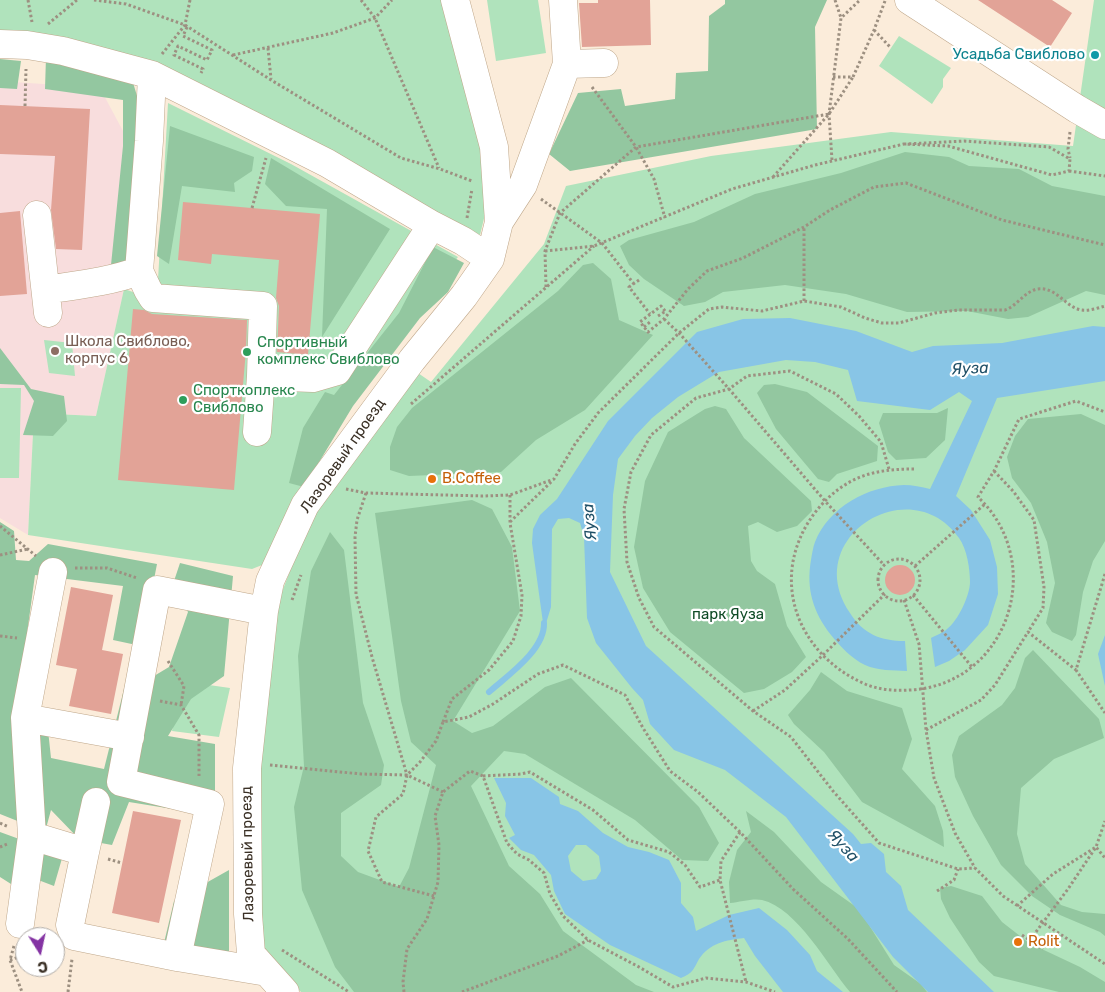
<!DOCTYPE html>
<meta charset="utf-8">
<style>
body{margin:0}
#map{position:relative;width:1105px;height:992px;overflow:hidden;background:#fbecda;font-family:Rubik,sans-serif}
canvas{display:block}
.north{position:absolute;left:15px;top:927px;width:50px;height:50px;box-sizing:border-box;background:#fff;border:1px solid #b1ada8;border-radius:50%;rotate:170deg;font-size:14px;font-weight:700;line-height:20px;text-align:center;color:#3b3126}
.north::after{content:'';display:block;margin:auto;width:18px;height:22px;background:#8433a3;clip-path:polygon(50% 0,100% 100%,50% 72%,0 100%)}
</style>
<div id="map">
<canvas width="1105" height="992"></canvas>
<div class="north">С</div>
</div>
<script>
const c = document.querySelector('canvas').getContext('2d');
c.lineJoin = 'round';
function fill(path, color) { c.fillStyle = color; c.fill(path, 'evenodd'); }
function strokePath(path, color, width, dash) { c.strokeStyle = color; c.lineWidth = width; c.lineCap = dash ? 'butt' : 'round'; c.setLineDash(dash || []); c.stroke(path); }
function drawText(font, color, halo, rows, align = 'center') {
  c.font = font + ' Rubik,sans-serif'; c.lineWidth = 4.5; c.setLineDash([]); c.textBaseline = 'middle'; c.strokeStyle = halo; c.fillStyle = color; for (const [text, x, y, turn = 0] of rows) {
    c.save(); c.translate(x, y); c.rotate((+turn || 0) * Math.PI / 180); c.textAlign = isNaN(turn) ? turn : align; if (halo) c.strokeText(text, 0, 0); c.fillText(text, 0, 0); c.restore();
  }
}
fill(new Path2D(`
 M0 81 100 88 131 146 124 289 96 416 34 413 28 535 0 518Z`), '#f8dddd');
fill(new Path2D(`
 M0 0H443L482 151 488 202 480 235 331 155 156 69 0 37Z
 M487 0H538L546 53 496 61Z
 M1094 0H1105V992H301L260 949 258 766 269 625 315 507 418 373 431 382 544 244 566 186 711 156 891 132 1073 146Z
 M899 36 951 68 943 79V87L932 104 879 66Z
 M168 103 291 164 458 257 340 410 262 565 252 569 28 535 34 413 96 416 124 289 142 295 158 280Z
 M44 340 72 343 75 376 49 373Z
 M0 388H21L19 478H0Z
 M181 681 230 688 219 737 172 731Z`), '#b0e3bc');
fill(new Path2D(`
 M725 0H827L815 27 817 129 570 171 549 154 578 93 621 89 625 106 675 99 676 73 708 71 709 16 725 4Z
 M46 57 131 76 144 119 135 260 111 265 123 146V100L45 89Z
 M0 59 21 61 17 89 0 88Z
 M170 126 254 157 252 171 234 183 235 192 182 186 169 264 157 256Z
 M905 152 949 157 969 166 1019 169 1052 186 1105 196V295L1086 291 1028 317 1008 319 967 311 907 312 846 294 785 285 723 292 705 302 684 306 644 279 629 265 620 246 629 240 694 222 755 194 841 173Z
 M271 158 390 229 322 337 327 209 286 206 265 184Z
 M433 247 464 263 448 292 420 318 353 406 304 487 289 483 303 428 325 392 334 395 399 313Z
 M593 263 611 279 619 320 653 335 585 410 536 440 501 472 409 476 390 470V447L397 427 412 408 558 291 583 265Z
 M0 348 31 389 64 396 67 421 53 436 23 435 34 401 24 385 0 384Z
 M775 384 807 392 878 446 877 461 837 474 829 482 818 479 776 429 757 393 764 385Z
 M715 406 726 409 744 438 811 501 812 511 797 526 777 532 758 522 748 526 751 561 757 571 775 584 787 626 806 657 792 672 764 689 744 693 670 632 643 588 634 547 645 481 668 432 705 409Z
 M948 408 945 440 926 458 896 460 888 452 879 423 883 413H937Z
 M1081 414 1105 425V541L1093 561 1083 592 1076 635 1072 641 1052 632 1046 623 1055 583 1047 542 1031 503 1012 478 1007 457 1015 436 1028 419Z
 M472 500 492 509 512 547 520 611 453 721 472 733 493 726 545 687 571 678 699 807 719 843 708 861 682 860 635 820 525 754 504 751 471 786 509 866 540 894 563 931 636 985 654 992H354L335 967 302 890 294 807 304 766 298 656 311 571 330 532 344 550 363 703 384 765 381 785 341 813V856L358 872 399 887 409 868 436 765 411 742 401 701 375 513Z
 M0 522 14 531 16 560 29 561 48 544 157 564 141 646 113 640 123 586 35 575 17 707 48 730 51 758 104 769 128 673 149 679 169 667 188 612 172 587 180 563 233 576 224 676 191 699 168 736 215 744V791L185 811 129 802 112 845 79 839 51 810 45 832 0 814Z
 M1033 650 1099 719 1104 738 1054 759 1021 788 1017 834 1025 864 1061 905 1082 912 1105 914V936L1100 932 1060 915 1032 896 1001 865 973 816 955 777 952 755 959 736 1002 705 1015 688 1025 658Z
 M821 672 847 691 902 708 912 739 902 769 935 806 943 831 944 847 862 802 824 752 794 724 788 715 810 690Z
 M746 811 774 832 821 882 859 909 894 965 921 984 927 992H850C828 966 797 908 762 900 753 898 740 902 730 903L729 882 737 850 751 832Z
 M0 832 63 855 54 886 33 878 11 884 0 877Z
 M229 870V956L163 947 174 901Z
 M951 886 982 896 1002 922 1029 943 1080 967 1105 982V992H1059L994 976 979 962 950 918 941 899 940 888Z`), '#93c7a0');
fill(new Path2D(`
 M790 318 856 331 912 352 933 346 1002 343 1093 326 1105 327V381L997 398 956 496 971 510 990 540 997 567 998 594 988 625 965 650 949 661 935 667 931 638C936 635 943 633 947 629 958 621 970 595 970 582 970 569 967 549 959 538 911 469 799 537 850 613 863 634 881 641 905 641L907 671C893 670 878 671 865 665 852 659 840 646 831 635 813 612 806 589 811 560 812 554 813 547 815 542 829 507 868 486 904 485 912 485 922 487 930 489L972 401 959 392 930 410 857 401 848 370 815 362 786 360 719 372 678 397 652 418 635 436 618 459 613 495 610 572 646 646 853 834 861 844 871 843 884 854 886 872 901 886 908 910 994 992H928L893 957 786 817 725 770 674 750 650 724 643 700 632 688 596 643 587 618 584 537 580 523 569 518 558 519 552 529 551 607 544 630 532 543 533 529 540 515 557 499 608 421 697 332 743 319Z
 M1105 635V686L1098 654Z
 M494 778H531L559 797 560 804 578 811 603 833 628 847 649 852 669 860 681 883V903L693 917 696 931 729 915 759 908 787 930 810 955 817 971 843 992H783L755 956 744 938C726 940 710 943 699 959 693 970 693 973 681 978L610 945 565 914 554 891 551 875 534 855 521 850 509 838 515 835 505 816 506 803ZM576 845H586L599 856 601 871 596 879 583 881 571 871 568 856Z`), '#88c5e6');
strokePath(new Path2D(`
 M489 692C507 676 545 650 544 623`), '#88c5e6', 6);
fill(new Path2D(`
 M598 0H650L651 45 582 47 579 3H598Z
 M978 0H1052L1072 13 1050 47Z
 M0 105 90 109 82 250 56 249 51 210 55 156 0 154Z
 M183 202 320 214 308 355 277 352 279 306 276 298 279 260 212 254 211 264 178 260Z
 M20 211 27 294 0 296V213Z
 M133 309 144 310 152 314 247 320 246 350 234 490 118 480Z
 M885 580a15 15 0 1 1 30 0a15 15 0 1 1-30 0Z
 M71 587 113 595 102 650 123 654 111 714 69 706 77 669 56 665Z
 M133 811 181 820 159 923 112 913Z`), '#e2a397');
const minor = new Path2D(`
 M563 0 567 64 604 63
 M909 0 1077 109 1105 125
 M0 44 27 45 63 51 152 75 327 163 432 225 463 241 490 259
 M152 75 149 141 139 271 148 290 153 298 263 306 261 376 257 432
 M37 215 48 313
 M499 222 523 185 567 64
 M46 290C77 285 108 282 139 271
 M261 376 313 378 337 371 432 225
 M53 572 25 718 130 737
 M25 718 32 836 85 852 96 802
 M85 852 70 925 74 936 177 957 267 972
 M20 924 32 836
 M177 957 210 804 121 782 157 590 264 611
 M285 992 251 954 248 914 247 768 264 611 270 581 305 505 412 360 464 296 490 259 499 222 494 147 455 0`);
strokePath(minor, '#bfa78a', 29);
strokePath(new Path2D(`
 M28 0 32 22
 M94 0 126 4 185 25 271 80 401 158 440 169 472 181
 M361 0 375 18 439 168
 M835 0 841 18
 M48 24 77 0
 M187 27 183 36 212 50 207 60 178 46 174 55 203 69 201 73
 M874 30 891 48
 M268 48 271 79
 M162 54 185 25 190 0
 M233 55 333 33 375 18 392 0
 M833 77H853L874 30 885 1
 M592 87 636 147 654 179 665 218
 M25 106 26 69
 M1070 132 1068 149 1070 158
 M832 160 829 114 841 18 860 0
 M1069 171 1105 176
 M773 177 829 114 853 77
 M541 199 602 243 634 284
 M252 208 266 158
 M467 218 472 189
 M545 251 594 246 732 189 815 165 904 144 948 146 1052 175 1069 171 1070 159 1049 147 964 141 904 144
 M639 280 629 287 650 314
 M546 287 545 251 560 213 636 147 829 114
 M804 301V227
 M665 311 661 306 640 322 648 332 664 319 688 289 707 271 743 258 804 227 830 210 874 187 906 183 1002 220 1105 245
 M658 316 666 311
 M664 319 679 333 729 389 825 501 884 565
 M644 327 650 322
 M411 404 594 246
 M889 469 881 442 859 416 836 394 790 371 747 376 729 389 696 398 651 435 631 472 624 509 627 562 639 598 654 627 753 711 791 737 833 791 879 843 958 869 975 868
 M914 469C898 469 882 470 866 475 847 481 830 494 817 510 767 573 794 653 865 684 879 690 895 691 910 690 1008 685 1048 563 978 497L994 471 1019 419 1076 401 1105 412
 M994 471 1013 491 1034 520 1044 587 1043 608 1028 632
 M346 489 366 493 483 496 510 495 554 479 575 444 598 413 679 333 709 309 722 307 762 311 804 301 841 307 865 318 882 323H899L935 313 958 310H1005C1017 306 1024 292 1037 289 1057 286 1065 308 1082 310 1089 311 1098 308 1105 306
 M366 493 357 520 355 537 356 594 372 657 407 775
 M510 522 552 481
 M0 526 36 556
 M0 555 28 549
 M878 580a21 21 0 1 1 42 0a21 21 0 1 1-42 0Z
 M915 566 985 504
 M75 568H107L137 578
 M1105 574 1076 670 1105 713
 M913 595 972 667
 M292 600 301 575
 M904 600 919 644 926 730 934 778 955 833 975 868 1003 896 1105 964
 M0 636 17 638
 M168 661 184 686 181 705
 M160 701 181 705 199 735V776
 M753 711 785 690 822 656 885 594
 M443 722 452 699 489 670 513 641 521 616 522 595 510 523V495
 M926 730 981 700 995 685 1028 632 1076 670
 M270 765 361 774 407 775 443 792
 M483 776 521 774 530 772 593 810 628 840 669 852 685 865 700 887 720 880
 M0 823 9 827
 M740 832 721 861 720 880 746 982
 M0 847 7 844
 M108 859 122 863
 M937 891 954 880 958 869
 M434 896 382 882 368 851 376 817 403 794 407 775 420 762 436 741 443 722 469 717 493 704 538 674 563 665 625 695 643 728 670 771 698 792 740 832 793 889 848 939 897 992
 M1017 906 1053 874 1096 847 1105 821
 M1022 935 1043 949
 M1030 940 1068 889 1096 847 1105 858
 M14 946 10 960 22 992
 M282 950 349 992
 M10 960 25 955
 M68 992 72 959
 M404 992 403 982 407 949 427 919 438 882 439 845 435 816 443 792 470 771 483 776 507 843 517 854 529 860 544 873 550 894 563 916 588 940 639 967 673 987 706 978 746 982 775 992
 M462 992 558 956 588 940`), '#9d9081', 3, [2.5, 2.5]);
strokePath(minor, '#fff', 28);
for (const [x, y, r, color] of [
 [1095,55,5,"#0f9aa8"],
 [55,351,5,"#8d6e63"],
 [247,352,5,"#2e9e5b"],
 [183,400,5,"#2e9e5b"],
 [432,479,5,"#e8710a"],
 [1018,942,5,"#e8710a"]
]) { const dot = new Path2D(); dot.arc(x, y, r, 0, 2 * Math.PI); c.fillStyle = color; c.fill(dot); strokePath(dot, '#fff', 2); }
drawText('15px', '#0d838f', '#fff', [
 ["Усадьба Свиблово",1085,55]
], 'right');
drawText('15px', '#785e54', '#fff', [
 ["Школа Свиблово,",65,342],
 ["корпус 6",65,359]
], 'left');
drawText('15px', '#27864d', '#fff', [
 ["Спортивный",257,343],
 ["комплекс Свиблово",257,360],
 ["Спорткоплекс",193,391],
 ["Свиблово",193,408]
], 'left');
drawText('15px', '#3b3126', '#fff', [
 ["Лазоревый проезд",343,456,-55],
 ["Лазоревый проезд",248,854,-91]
]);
drawText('15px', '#c56008', '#fff', [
 ["B.Coffee",442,479],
 ["Rolit",1028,942]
], 'left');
drawText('15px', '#0f4b26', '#fff', [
 ["парк Яуза",728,615]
]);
drawText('italic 16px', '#205067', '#fff', [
 ["Яуза",970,369,-3],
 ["Яуза",590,522,-95],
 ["Яуза",843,846,48]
]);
</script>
